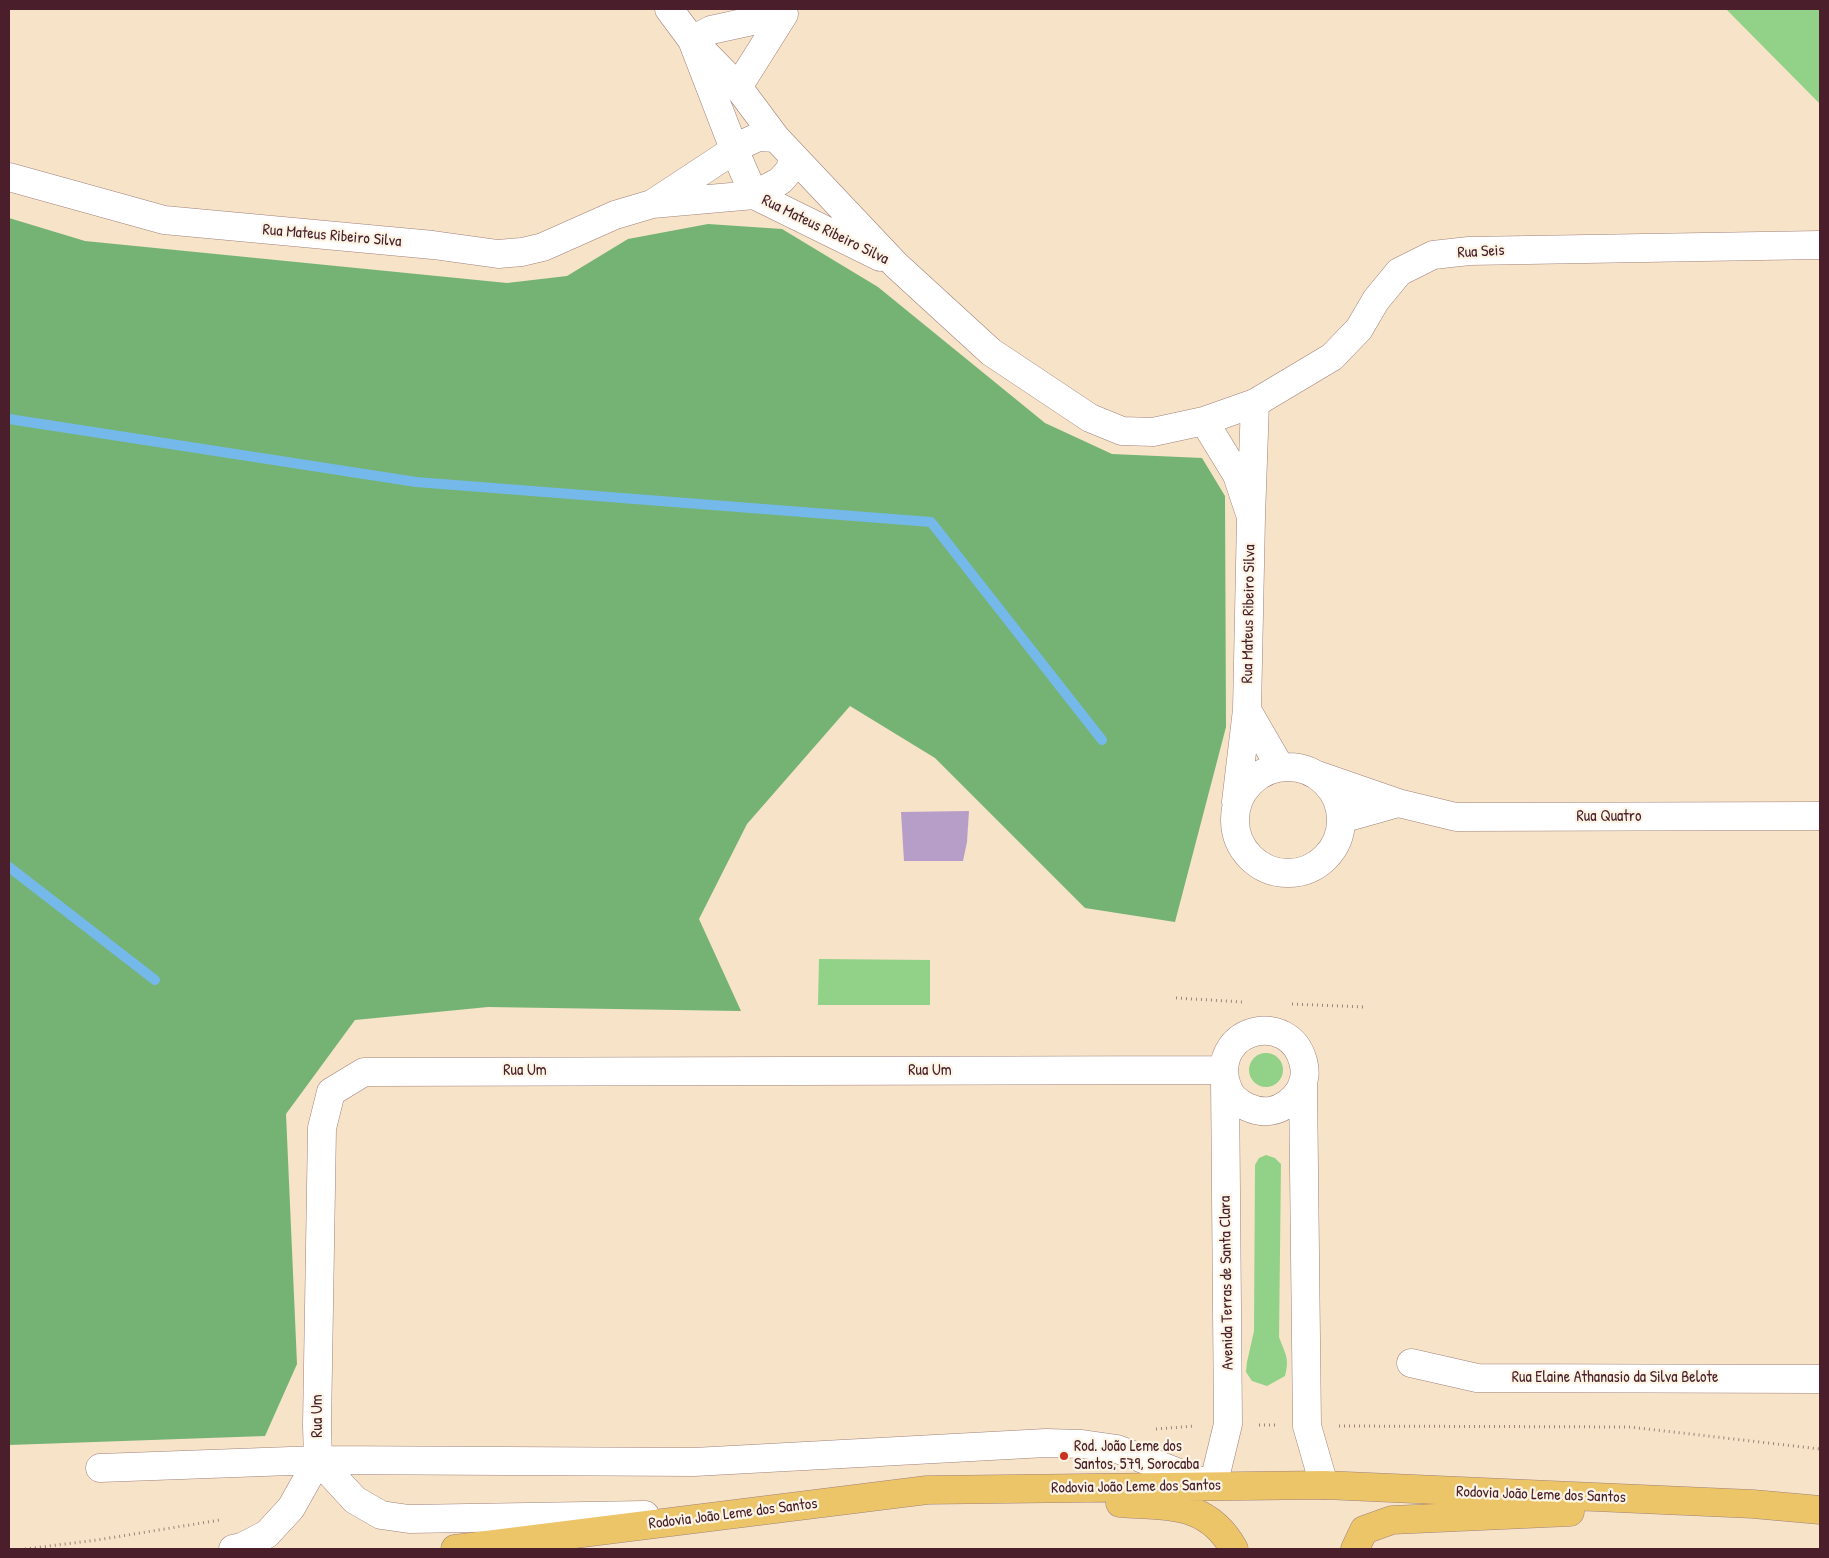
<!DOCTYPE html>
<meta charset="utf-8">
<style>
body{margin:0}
#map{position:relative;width:1829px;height:1558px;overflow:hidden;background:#f6e3c8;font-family:"Patrick Hand",sans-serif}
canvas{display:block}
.frame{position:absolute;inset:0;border:10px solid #4a1f2b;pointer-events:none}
</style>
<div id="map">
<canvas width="1829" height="1558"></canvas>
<div class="frame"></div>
</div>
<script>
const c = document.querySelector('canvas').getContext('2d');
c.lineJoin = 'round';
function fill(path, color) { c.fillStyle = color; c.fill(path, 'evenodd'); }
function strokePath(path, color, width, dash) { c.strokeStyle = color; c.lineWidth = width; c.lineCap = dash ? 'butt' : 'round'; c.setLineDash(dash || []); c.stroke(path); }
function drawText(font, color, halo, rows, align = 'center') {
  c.font = font + ' "Patrick Hand",sans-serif'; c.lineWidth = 4.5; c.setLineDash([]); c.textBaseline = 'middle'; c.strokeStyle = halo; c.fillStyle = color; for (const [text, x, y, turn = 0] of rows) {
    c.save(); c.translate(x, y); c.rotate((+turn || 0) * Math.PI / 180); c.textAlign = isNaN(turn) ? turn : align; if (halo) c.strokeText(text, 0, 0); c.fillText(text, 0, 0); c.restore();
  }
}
fill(new Path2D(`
 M1726 9H1820V104Z
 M819 959 930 960V1005H818Z
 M1249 1070a17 17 0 1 1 34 0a17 17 0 1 1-34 0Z
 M1266 1155 1275 1158 1281 1164 1279 1337C1285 1354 1290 1358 1285 1376L1267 1386 1252 1381 1246 1372 1247 1362 1254 1331 1255 1165 1259 1158Z`), '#91d188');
fill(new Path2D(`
 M9 218 85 241 507 283 567 276 628 239 708 224 782 229 878 287 1045 423 1112 454 1202 458 1225 496 1226 727 1175 922 1085 908 935 758 850 706 747 824 699 919 741 1011 488 1007 355 1020 286 1114 297 1364 265 1436 9 1445Z`), '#74b374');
strokePath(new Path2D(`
 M9 419 416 482 931 522 1102 740
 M9 867 155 980`), '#75b9eb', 10);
fill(new Path2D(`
 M969 811 967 842 963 861H904L901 812Z`), '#b79ec8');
const minor = new Path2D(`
 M669 9 692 40 734 149 754 195 880 257
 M692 40 738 87 776 138 896 265 991 352 1090 418 1122 431 1153 432 1204 421 1255 403 1332 357 1359 329 1376 300 1399 272 1433 255 1469 251 1820 245
 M692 40 711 30 784 14 738 87
 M776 138 758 137 743 144 652 204 754 195 780 181 790 170 793 157
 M9 177 164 220 433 245 498 254 522 252 543 247 615 215 652 204
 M1204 421 1237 475 1251 517 1255 403
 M1247 710 1251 517
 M1235 820a53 53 0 1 1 106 0a53 53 0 1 1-106 0Z
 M1317 775 1398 803 1341 819
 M1236 802 1247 710 1280 767
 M1398 803 1456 817 1820 816
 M1303 1083 1307 1426 1324 1485
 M1411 1363 1477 1378 1820 1379
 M318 1460 355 1500 381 1515 409 1519 645 1515
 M100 1468 318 1460 694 1462 1046 1443 1082 1444 1117 1449 1213 1486 1228 1424 1225 1079C1216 1027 1289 1011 1303 1061 1306 1072 1305 1079 1300 1090 1294 1100 1283 1109 1270 1111 1256 1113 1238 1105 1230 1093 1228 1089 1226 1084 1225 1079
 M233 1549 242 1547 267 1534 291 1508 318 1460 317 1425 322 1128 331 1092 364 1072 1223 1070`);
const major = new Path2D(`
 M1120 1503C1169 1507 1207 1501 1234 1549
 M455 1549 927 1490 1324 1485 1753 1504 1820 1510
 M1355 1549 1364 1530 1392 1520 1570 1512`);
strokePath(minor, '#a0817a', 29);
strokePath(major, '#a0817a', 29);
strokePath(new Path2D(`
 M1176 998 1243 1002
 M1292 1004 1364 1007
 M1259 1425H1277
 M1339 1426 1630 1427 1820 1449
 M1156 1429 1195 1426
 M25 1549 97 1540 220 1520`), '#a0817a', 3, [1, 4]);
strokePath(minor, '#fff', 28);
strokePath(major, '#edc569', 28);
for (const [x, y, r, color] of [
 [1064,1456,5,"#c8321e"]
]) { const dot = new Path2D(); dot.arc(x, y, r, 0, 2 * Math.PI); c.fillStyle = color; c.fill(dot); strokePath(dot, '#fcf5e5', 2); }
drawText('16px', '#4a1f2b', '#fcf5e5', [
 ["Rua Mateus Ribeiro Silva",825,230,26],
 ["Rua Mateus Ribeiro Silva",332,236,5],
 ["Rua Seis",1481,252,-3],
 ["Rua Mateus Ribeiro Silva",1249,614,-89],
 ["Rua Quatro",1609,817],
 ["Rua Um",525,1071],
 ["Rua Um",930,1071],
 ["Avenida Terras de Santa Clara",1227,1283,-91],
 ["Rua Elaine Athanasio da Silva Belote",1615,1378],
 ["Rua Um",318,1416,-90],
 ["Rodovia João Leme dos Santos",1136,1487,-1],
 ["Rodovia João Leme dos Santos",1541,1495,2],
 ["Rodovia João Leme dos Santos",733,1514,-7]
]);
drawText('16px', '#4a1f2b', '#fcf5e5', [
 ["Rod. João Leme dos",1074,1447],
 ["Santos, 579, Sorocaba",1074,1465]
], 'left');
</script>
